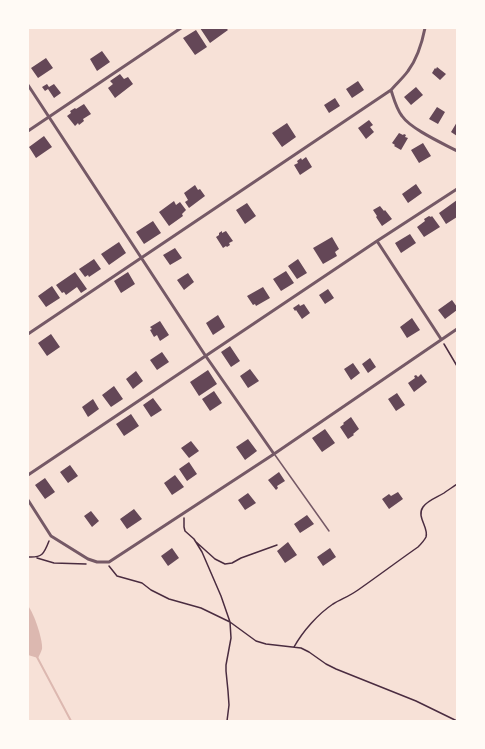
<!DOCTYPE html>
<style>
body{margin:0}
#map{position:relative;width:485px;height:749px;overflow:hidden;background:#f7e1d7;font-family:Rubik,sans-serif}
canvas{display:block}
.frame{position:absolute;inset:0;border:29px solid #fffaf5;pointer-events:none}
</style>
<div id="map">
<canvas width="485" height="749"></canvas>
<div class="frame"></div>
</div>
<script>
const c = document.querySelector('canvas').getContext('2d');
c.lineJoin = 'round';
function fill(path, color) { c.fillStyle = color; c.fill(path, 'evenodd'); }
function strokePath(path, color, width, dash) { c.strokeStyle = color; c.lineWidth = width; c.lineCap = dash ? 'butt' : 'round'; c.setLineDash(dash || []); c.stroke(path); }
fill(new Path2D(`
 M28 606C34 613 43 640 42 649 41 652 39 656 38 658L28 655Z`), '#dcb8b0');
strokePath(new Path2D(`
 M37 657 71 721`), '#dcb8b0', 2);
fill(new Path2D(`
 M200 28H226L228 30 210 43Z
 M196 30 207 47 195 55 183 38Z
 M102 51 110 62 97 71 90 59Z
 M46 58 53 68 38 78 31 68Z
 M437 67 446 74 440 80 432 73 435 68 436 69Z
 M120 74 124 79 128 77 133 84 115 98 108 88 113 84 110 81Z
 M358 81 364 90 352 98 346 89Z
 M47 84 49 87 54 84 61 93 54 98 48 89 45 91 42 87Z
 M416 87 423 95 411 105 404 97Z
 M335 98 340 106 329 113 324 105Z
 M84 104 91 114 83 119 84 121 79 125 78 123 75 126 67 116 71 113 70 111 75 108 76 109Z
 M437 107 445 112 438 124 429 119Z
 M369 120 373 125 370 127 374 132 366 139 358 128Z
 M457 122V136L451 132Z
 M287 123 296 137 282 147 272 133Z
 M399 133 403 135 404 134 406 135 405 137 408 138 401 150 394 146 395 145 392 143Z
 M44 136 52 147 36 158 29 147Z
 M423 143 431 156 419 163 411 150Z
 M306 157 312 167 300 175 294 165 298 163 297 161 301 158 302 160Z
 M416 184 422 193 408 203 402 194Z
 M195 185 198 190 200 189 205 196 189 208 185 202 188 200 184 193Z
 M457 200V217L446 224 439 213Z
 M174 201 176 205 180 202 186 210 182 214 183 216 169 226 159 212Z
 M247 203 256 216 245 224 236 210Z
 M380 206 384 211 385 210 392 219 382 226 376 217 377 216 373 210Z
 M429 216 431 217 432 216 440 227 424 237 417 227 425 221 424 219Z
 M153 221 161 233 144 244 136 232Z
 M222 231V233L226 231 233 241 229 243 230 245 227 247 226 246 223 248 216 237 219 235V233Z
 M410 234 416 243 401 253 395 243Z
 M332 237 339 249 335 252 337 256 323 264 313 248Z
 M119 242 126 253 109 265 101 254Z
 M175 248 182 258 170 265 163 255Z
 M94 259 101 269 89 277 88 275 85 277 79 269Z
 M298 259 307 273 297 279 288 266Z
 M286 271 294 283 281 291 273 279Z
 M75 272 87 289 81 293 77 287 66 295 64 292 62 293 56 285Z
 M128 272 135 284 121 293 114 281Z
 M188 273 194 282 184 290 177 280Z
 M52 286 60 298 46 307 38 296Z
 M263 287 270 298 256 306 255 304 253 305 247 296Z
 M328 289 334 298 325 304 319 295Z
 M452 300 457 307V310L445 319 438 310Z
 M299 304 300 306 304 304 310 313 302 319 296 310 295 311 293 308Z
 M218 315 225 327 213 335 206 323Z
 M412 318 420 330 407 338 400 327Z
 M160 321 169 335 160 341 157 335 154 337 150 330 152 329 150 327Z
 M51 334 60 347 47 356 38 343Z
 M230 346 240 361 231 367 221 352Z
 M162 352 169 362 157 370 150 360Z
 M370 358 376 367 368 373 362 364Z
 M353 363 360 373 351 380 344 369Z
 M250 369 259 381 248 388 240 376Z
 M208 370 217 384 199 396 190 382Z
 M136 371 143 381 133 389 126 379Z
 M421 374 427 382 414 392 408 383 415 378 414 376 416 375 418 377Z
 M114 386 123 399 111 407 102 395Z
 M214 391 222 403 210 411 202 399Z
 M397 393 405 405 396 411 388 399Z
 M153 398 162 410 151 417 143 405Z
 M93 399 99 409 88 417 82 407Z
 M131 414 139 426 124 436 116 424Z
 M351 417 359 429 353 434 354 435 348 439 340 427 344 424 343 423Z
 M325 429 335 443 322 452 312 438Z
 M248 439 257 451 245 460 236 447Z
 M191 441 199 451 189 458 181 448Z
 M189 462 197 474 187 481 179 469Z
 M70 465 78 476 68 483 60 472Z
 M279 472 285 481 277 486 278 488 276 490 268 480Z
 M175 475 184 487 172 495 164 483Z
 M45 478 55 492 45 499 35 485Z
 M398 492 403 499 389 509 382 499 389 494 391 496Z
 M248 493 256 503 245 510 238 500Z
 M134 509 142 519 127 529 120 519Z
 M91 511 99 521 92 527 84 516Z
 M307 515 314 524 300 533 294 524Z
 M288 542 297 555 285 563 277 551Z
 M172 548 179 558 168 566 161 556Z
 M330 548 336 557 323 566 317 557Z`), '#644757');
strokePath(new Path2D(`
 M444 344 457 366
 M184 518V527L185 531 194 539 202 552 221 596 230 622 231 638 226 665V671L228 691 229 705 227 721
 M195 541 215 559 225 564 232 563 241 558 277 545
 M28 557C42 558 44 554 49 541
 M37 558 54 563 86 564
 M109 566 117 576 142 583 151 590 169 599 201 608 230 622 256 641 266 644 301 648 309 652 326 664 336 669 416 701 457 721
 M294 647C303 631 318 614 333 604 341 599 350 596 358 590 378 576 398 561 418 547 421 544 424 541 426 537 429 527 416 517 423 507 428 500 438 497 444 493 448 490 453 487 457 484`), '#4a2c40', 1.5);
strokePath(new Path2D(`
 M275 455 329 531`), '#755966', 1.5);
strokePath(new Path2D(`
 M28 85 205 355 274 454
 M391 90C394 99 396 108 402 116 411 129 442 143 457 151
 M28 131 181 28
 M377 241 441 339
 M28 334 391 90C396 84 403 78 408 71 417 59 422 43 425 28
 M28 475 377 241 457 189
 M28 500 51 536 88 559 97 562H109L274 454 457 329`), '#755966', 3);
</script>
